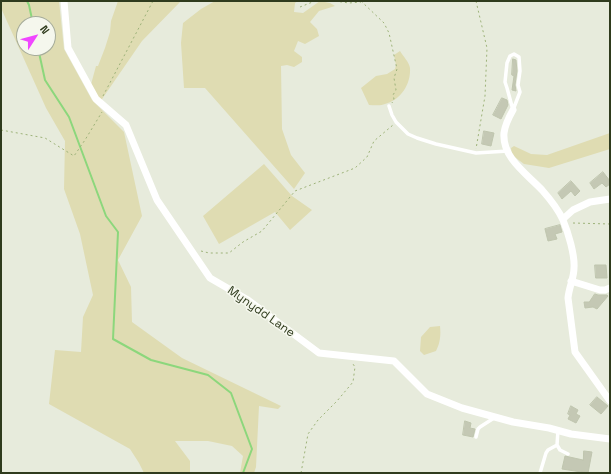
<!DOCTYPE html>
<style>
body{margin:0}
#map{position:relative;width:611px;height:474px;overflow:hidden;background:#e7ebdc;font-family:"Space Grotesk",sans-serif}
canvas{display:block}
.frame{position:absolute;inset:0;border:2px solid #2f3b1d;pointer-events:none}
.north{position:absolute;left:16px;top:16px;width:40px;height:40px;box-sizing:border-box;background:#f5f7ed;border:1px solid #a6ac9a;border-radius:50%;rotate:54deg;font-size:11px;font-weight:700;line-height:16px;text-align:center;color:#2f3b1d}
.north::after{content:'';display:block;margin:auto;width:14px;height:18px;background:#f046ff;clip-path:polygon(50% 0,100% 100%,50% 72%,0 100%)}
</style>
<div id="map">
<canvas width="611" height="474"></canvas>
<div class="frame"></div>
<div class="north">N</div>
</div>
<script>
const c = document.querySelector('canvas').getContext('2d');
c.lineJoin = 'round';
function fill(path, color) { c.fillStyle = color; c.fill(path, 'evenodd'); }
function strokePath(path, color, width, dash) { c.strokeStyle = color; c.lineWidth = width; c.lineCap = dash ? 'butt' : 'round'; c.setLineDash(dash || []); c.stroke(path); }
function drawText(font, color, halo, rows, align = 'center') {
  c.font = font + ' "Space Grotesk",sans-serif'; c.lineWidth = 3; c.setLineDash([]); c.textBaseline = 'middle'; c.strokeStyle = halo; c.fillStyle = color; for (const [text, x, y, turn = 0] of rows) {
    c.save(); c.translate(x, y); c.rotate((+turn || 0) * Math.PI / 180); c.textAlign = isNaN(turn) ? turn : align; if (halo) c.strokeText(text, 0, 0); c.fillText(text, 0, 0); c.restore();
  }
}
fill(new Path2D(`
 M1 1H59L64 49 92 100 124 132 142 216 118 260 131 287 132 322 182 358 281 406 278 409 259 406 256 467 254 473H240L243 456 232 446 208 441H175L190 461V473H144L139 463 130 449 49 404 55 350 81 352 83 317 93 295 80 234 64 189 65 141 46 108 1 8ZM24 24H48V48H24Z
 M118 1H181L142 41 100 102 90 88 96 66H98L105 48 110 32 111 21Z
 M215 1H298L295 3 294 12 303 13 320 1 330 3 335 6 319 11 310 22 317 29 319 36 305 44 298 41 294 51 302 57V62L294 67 287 65 281 66 282 129 291 155 305 173 294 189 205 88H184L181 43 183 23 201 9Z
 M400 51C403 56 409 62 410 68 411 84 401 100 385 104 381 106 374 105 369 105L361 88 376 76 387 74 395 69 396 65 394 55Z
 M610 133V149L549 168 524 164 512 155 511 148 514 146 531 154 547 155Z
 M264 164 292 196 312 210 290 230 275 212 219 244 203 216Z
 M440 326C441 336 440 343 436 351L424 355 420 351 421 337 430 327Z`), '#dfdcb2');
strokePath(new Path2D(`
 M27 1 29 5 33 24
 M38 48 45 80 69 117 106 216 118 232 113 339 151 360 208 375 231 393 252 449 243 473`), '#8cd77c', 2);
const building = new Path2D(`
 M513 59 516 60 517 71 515 85 516 91 512 90 514 76 512 75Z
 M502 98 507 100 508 105 501 119 493 115Z
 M484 131 494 133 491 146 482 144Z
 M603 172 610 181V184L606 187 602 183 594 189 590 183Z
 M571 181 580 191 575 196 571 191 562 199 558 193Z
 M560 225 562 232 555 234 557 239 548 241 545 229Z
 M595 265H606L607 278H596Z
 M595 294 598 295H607L608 296 597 309 593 307 585 308 584 302H589Z
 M597 397 608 406 601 414 590 405Z
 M571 406 578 410 576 414 580 416 576 423 568 419 570 415 568 414Z
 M465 421 471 423 470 428 475 429 473 437 463 435Z
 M584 451 592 452 588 473 562 469 565 456 583 460Z`);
fill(building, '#c4c8b4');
strokePath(building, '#bfc5ae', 1);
strokePath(new Path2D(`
 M335 1 349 3 361 2
 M361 1 384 23 389 33 397 69 394 78 396 90 393 95 394 99 392 103
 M476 1 487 48 485 96 476 149
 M300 7 315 1
 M103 96 153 1
 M1 130 45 138 74 156 85 140 102 112
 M573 223 610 224
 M201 251 209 253H229L243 242 262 231 295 191 355 168 367 157 374 141 393 125
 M301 473 308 434 318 420 337 401 353 382 355 367 353 364`), '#9db279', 1, [2, 3]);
strokePath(new Path2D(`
 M514 54 519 57 520 71 518 85 520 92 513 110 507 88 505 82 507 63 510 56Z
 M389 106 392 115 396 122 408 134 417 138 436 144 476 153 508 151
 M558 430 557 445 560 450 568 454
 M476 437 478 429 480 427 494 418
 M540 473 546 453 548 450 557 445`), '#fff', 3.5);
strokePath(new Path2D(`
 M64 1 68 48 96 99 126 125 157 200 210 278 248 300 319 353 394 361 427 394 462 408 513 422 549 428 571 434 610 439
 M513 110C509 117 505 125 504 133 502 158 527 174 542 190 550 199 558 209 563 220 568 232 575 255 574 268 574 278 569 287 568 298L575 352 610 401
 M563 219 573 210 590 202 610 199
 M571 281 600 290H605L610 288`), '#fff', 7);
drawText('12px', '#2f3b1d', '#f5f7ed', [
 ["Mynydd Lane",261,312,35]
]);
</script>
